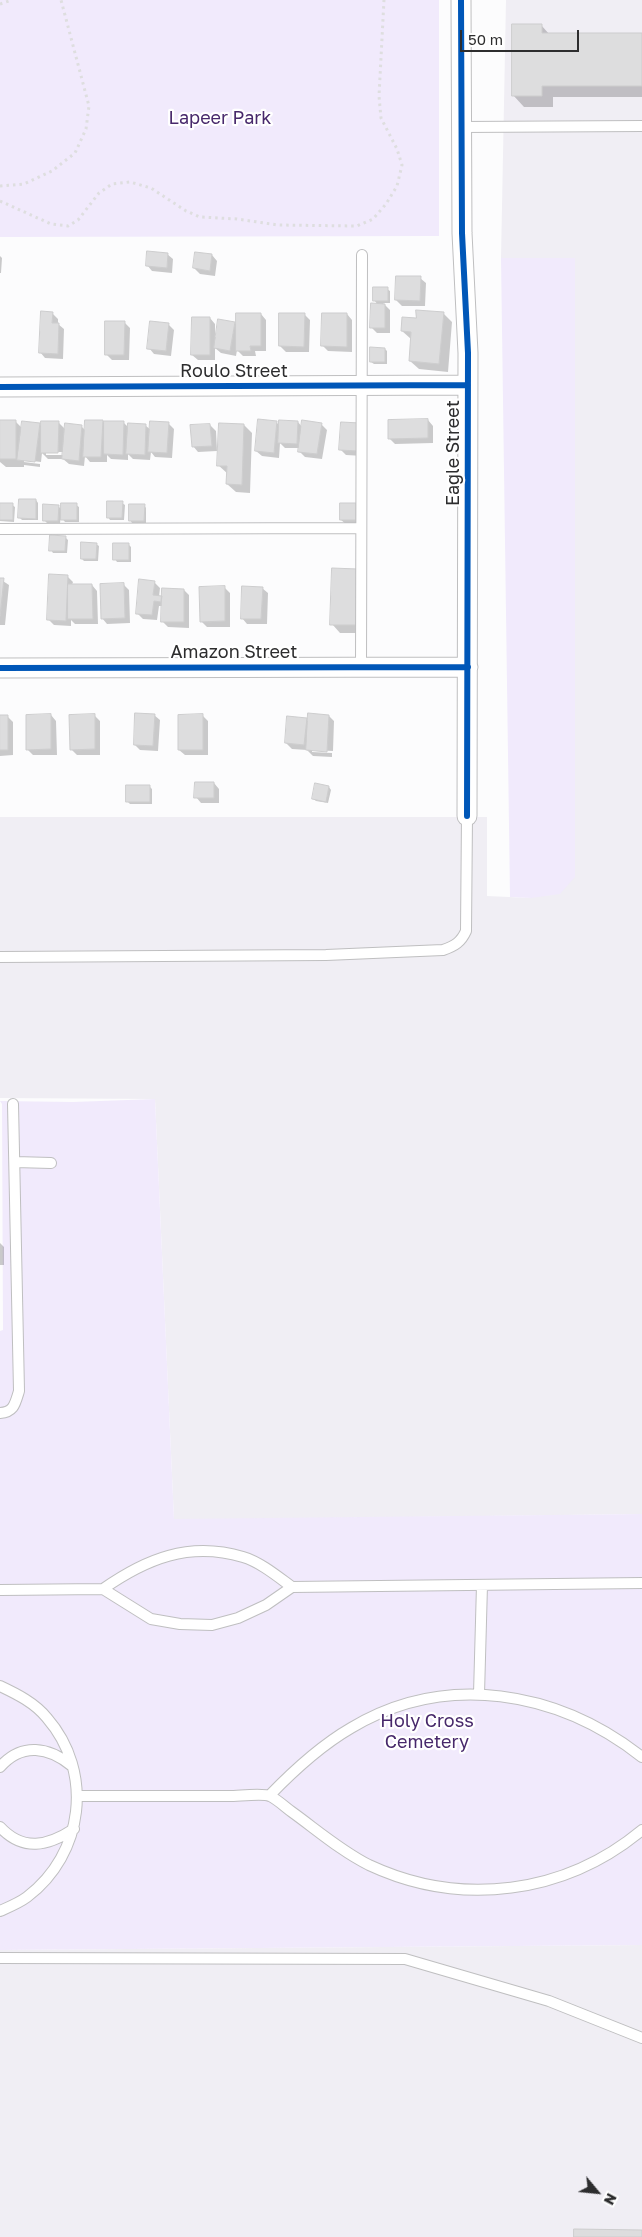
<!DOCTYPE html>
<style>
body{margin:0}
#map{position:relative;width:642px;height:2237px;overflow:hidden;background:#fcfcfd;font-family:"Golos Text",sans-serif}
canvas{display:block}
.north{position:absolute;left:572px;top:2167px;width:50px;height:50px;-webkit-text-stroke:4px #fff;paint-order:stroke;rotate:118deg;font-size:14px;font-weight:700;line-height:20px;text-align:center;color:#2d2d2e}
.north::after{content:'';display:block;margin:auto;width:18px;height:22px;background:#2d2d2e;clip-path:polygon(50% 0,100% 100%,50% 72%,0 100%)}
.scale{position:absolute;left:460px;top:30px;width:119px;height:22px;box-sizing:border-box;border:2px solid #2d2d2e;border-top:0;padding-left:6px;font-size:15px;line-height:18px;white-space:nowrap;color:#2d2d2e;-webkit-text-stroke:4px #fff;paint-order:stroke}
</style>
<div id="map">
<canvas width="642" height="2237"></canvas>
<div class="north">N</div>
<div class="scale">50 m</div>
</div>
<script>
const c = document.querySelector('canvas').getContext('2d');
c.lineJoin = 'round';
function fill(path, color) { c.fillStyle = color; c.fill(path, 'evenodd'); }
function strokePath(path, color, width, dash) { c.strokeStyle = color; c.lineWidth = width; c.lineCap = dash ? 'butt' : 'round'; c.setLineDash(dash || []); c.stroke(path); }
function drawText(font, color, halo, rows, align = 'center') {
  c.font = font + ' "Golos Text",sans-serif'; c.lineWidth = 4.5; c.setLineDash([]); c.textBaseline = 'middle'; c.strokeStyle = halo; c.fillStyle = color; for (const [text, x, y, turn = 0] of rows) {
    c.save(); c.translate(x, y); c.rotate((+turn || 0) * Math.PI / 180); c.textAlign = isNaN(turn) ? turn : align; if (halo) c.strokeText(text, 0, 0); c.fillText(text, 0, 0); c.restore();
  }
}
fill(new Path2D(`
 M506 0H642V1514L174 1520 155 1099 0 1098V817H487V896L531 898 575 258H501Z
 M642 1945V2237H0V1950Z`), '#f0eef4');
fill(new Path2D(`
 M0 0H439V236L0 237Z
 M501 258H575V877L560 894 531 898 510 897Z
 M155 1099 174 1519 642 1514V1945L0 1950V1331L3 1330 2 1104 0 1101 73 1102Z`), '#f1eafc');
fill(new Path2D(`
 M541 25 550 35 642 34V97H553V107H524L513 95Z
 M167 254 173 259 172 273 152 271 147 265Z
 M212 255 217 261 215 276 200 274 194 268Z
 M0 256 2 258 1 273H0Z
 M420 278 426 283 425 306H402L396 300Z
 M387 289 390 291V303H383L390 310V333H377L371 327 378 305 374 300Z
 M52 313 58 319V324L64 329 63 359 45 358 40 352Z
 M443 313 452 322 448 372 419 369 410 361 411 339 402 331 417 319Z
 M261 314 266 320V351H255L256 356H243L237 350 236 356 221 353 215 348V360H198L192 355 210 318 215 324V337H217L234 323 237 325Z
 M304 314 310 320 309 352H286L280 346Z
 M347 314 352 320V352L328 351 323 346Z
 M124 322 130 328 129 360H112L106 354Z
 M168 324 174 330 171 356 154 354 149 348Z
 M385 349 387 351V364H374L371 362Z
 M428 420 433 426V443L395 444 389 438Z
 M0 421H15L22 428 39 424 42 427 58 422 66 430 81 426 85 430 102 421 106 425 123 422 129 428 146 426 151 430 168 423 174 429 172 458 155 457 151 452 150 460 133 459 128 454V460L111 459 107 455V462H90L85 456 84 466 69 464 63 459H48L42 453 41 462 24 460V462L40 464V467L24 465V467H6L0 462ZM46 452H65V455H46Z
 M276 422 280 426 298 422 302 427 321 424 327 430 322 459 305 457 299 451V448H285L280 443 279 458 262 456 256 451Z
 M342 423 363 456 346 455 340 449Z
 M210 425 216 431 217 451 198 452 193 446Z
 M244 425 252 433 250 493 236 492 227 484 228 474 218 465Z
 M36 500 38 503V520H22L20 518Z
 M122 503 125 505 124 520H110L108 517Z
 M0 504 12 505 15 507 14 522 0 521Z
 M356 504 361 510V526L347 525 341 520Z
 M76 505 79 507V522H65L61 517 60 523H47L44 520 58 506 62 510Z
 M144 505 146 508V523H132L130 520Z
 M65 537 68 540 67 553H53L51 550Z
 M96 544 99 546 98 561H84L82 559Z
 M129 545 131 547V562H117L115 559Z
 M333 569 365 633H340L332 624Z
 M67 576 73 582 72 585H92L97 591 98 624H75L71 620V626L54 625 48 619Z
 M0 579 9 585 5 625H0Z
 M154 582 160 588 159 597 184 590 189 595V628L168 627 163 622V606H159L157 620 143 619 137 613Z
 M124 585 129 590 130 623 107 624 102 618Z
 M224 587 230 593V627H207L201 621Z
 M262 588 268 593 267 624H247L242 618Z
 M51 715 56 721 57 755H33L27 749Z
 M94 715 100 721V755H77L71 749Z
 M154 715 160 720 158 751 140 750 135 745Z
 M0 716H7L13 722V755L0 756Z
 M203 716 208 721V755H185L179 750Z
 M329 716 334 721 333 751 312 750V752L332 753V757L313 756 307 750 292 749 286 743 306 719 309 722Z
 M214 783 219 789V803H201L196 797Z
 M149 786 152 789V804H130L127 801Z
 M329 787 331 790 328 803 316 801 313 798Z
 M0 1243 4 1247V1265H0Z`), '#0003');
const building = new Path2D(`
 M512 24H542V33H642V86H542V96H512Z
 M147 251 168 253 167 268 146 266Z
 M195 252 212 254 210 271 193 268Z
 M396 276H421L420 301 395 300Z
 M373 287H388V301H373Z
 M371 303 385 304V328H370Z
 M416 310 444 312 439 364 409 361 411 332 401 331 402 317 416 318Z
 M41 311 53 312 52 323H59L58 354 39 353Z
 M236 313H261V346H250L251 351H236Z
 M279 313H305L304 347 279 346Z
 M322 313H347V347L321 346Z
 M192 317H210V355H191Z
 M218 319 235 322 230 351 214 348Z
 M105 321H125L124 355H105Z
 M150 321 169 323 166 351 147 349Z
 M370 347 385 348V362H370Z
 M258 419 277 421 274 453 255 451Z
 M428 419V438L388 439V420Z
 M0 420H16V459H0Z
 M85 420H103L101 457H83Z
 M279 420 298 421 297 444 278 443Z
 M302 420 322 423 317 454 298 452Z
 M22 421 40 423 35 462 17 460Z
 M41 421H59L58 453H41Z
 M104 421H124L123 455 104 454Z
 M150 421 169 422 167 453 148 452Z
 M341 422 360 423 358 451 339 450Z
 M65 423 82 425 79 461 62 459Z
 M128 423 146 424 145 455 126 454Z
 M219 423 244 424 242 485 226 484 227 466H217Z
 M210 424 212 446 192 447 190 425Z
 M19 499H36V519L18 518Z
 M107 501H123L122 518H107Z
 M0 503H13V520H0Z
 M61 503H77V520H61Z
 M340 503H356V520H340Z
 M43 504 59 505 58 521H43Z
 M129 504H145L144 521H129Z
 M50 535 66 536 65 551H49Z
 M81 542 97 543 96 559H81Z
 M113 543H129V560H113Z
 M332 568 358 569 357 625H330Z
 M49 574 68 575 66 621 47 620Z
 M0 578H4L0 616Z
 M139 579 155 581 153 595 162 596 161 602 154 601 152 615 136 614Z
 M124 583 125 618 101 619 100 584Z
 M68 584H92L93 619H68Z
 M225 586V621L200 622 199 587Z
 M242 586 263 587 261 619H241Z
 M162 588 184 589V622H161Z
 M135 713 155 714 153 746 134 745Z
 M308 713 329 715 327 752 306 750Z
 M51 714V749L26 750V715Z
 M95 714V749L70 750 69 715Z
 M203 714V750H178V715Z
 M0 715H8V750H0Z
 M287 716 307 718 304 745 285 743Z
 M195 782H214V798H194Z
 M315 783 329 786 326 802 312 799Z
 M126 785H150V802H126Z
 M574 2229 642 2230V2237H574Z`);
fill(building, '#ddddde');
strokePath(building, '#cdcdce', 1);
const lane = new Path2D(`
 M461 127 642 126
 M0 529 361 528
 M361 667 362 255
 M0 957 326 955 443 950C455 946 461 942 466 931L467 816
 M15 1162 51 1163
 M0 1413C14 1412 15 1404 19 1391L13 1104
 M103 1589C146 1559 189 1541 243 1557 260 1562 277 1576 292 1587
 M0 1590 103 1589 151 1619 180 1624 212 1625 238 1618 266 1605 292 1587 642 1583
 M0 1686C17 1694 35 1703 47 1718 94 1772 84 1854 27 1897 19 1903 9 1907 0 1911
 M479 1694 482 1585
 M0 1767C22 1742 49 1747 72 1766
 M78 1796C128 1796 179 1796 229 1796 239 1796 263 1793 270 1796 278 1800 285 1807 292 1812 317 1830 341 1851 369 1865 461 1908 565 1894 642 1830
 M269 1796C294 1770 320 1746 351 1728 446 1671 558 1691 642 1757
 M0 1827C23 1852 48 1846 74 1829
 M0 1958 405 1959 549 2001 642 2038`);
const street = new Path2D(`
 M461 0 462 233 468 353 467 816
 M0 387 468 385
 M0 668 468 667`);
strokePath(lane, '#bfbfc0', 12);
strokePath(street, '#bfbfc0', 21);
strokePath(new Path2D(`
 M0 4 12 0
 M0 186 24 184 52 171 75 153 86 129 89 106 61 0
 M0 201 51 224 68 226 78 220 99 193 112 184 130 182 151 188 186 211 200 217 237 219 278 225 357 226 373 219 386 204 397 186 402 165 397 149 381 118 379 96 384 0`), '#dededf', 3, [2.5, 4]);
strokePath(lane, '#fff', 10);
strokePath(street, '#fff', 19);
strokePath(new Path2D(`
 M461 0 462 233 468 353 467 816
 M0 387 468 385
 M0 668 468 667`), '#0057b8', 6);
drawText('18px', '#47286b', '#fff', [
 ["Lapeer Park",220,118],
 ["Holy Cross",427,1721],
 ["Cemetery",427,1742]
]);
drawText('18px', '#2d2d2e', '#fff', [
 ["Roulo Street",234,371],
 ["Eagle Street",453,453,-90],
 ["Amazon Street",234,652]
]);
</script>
